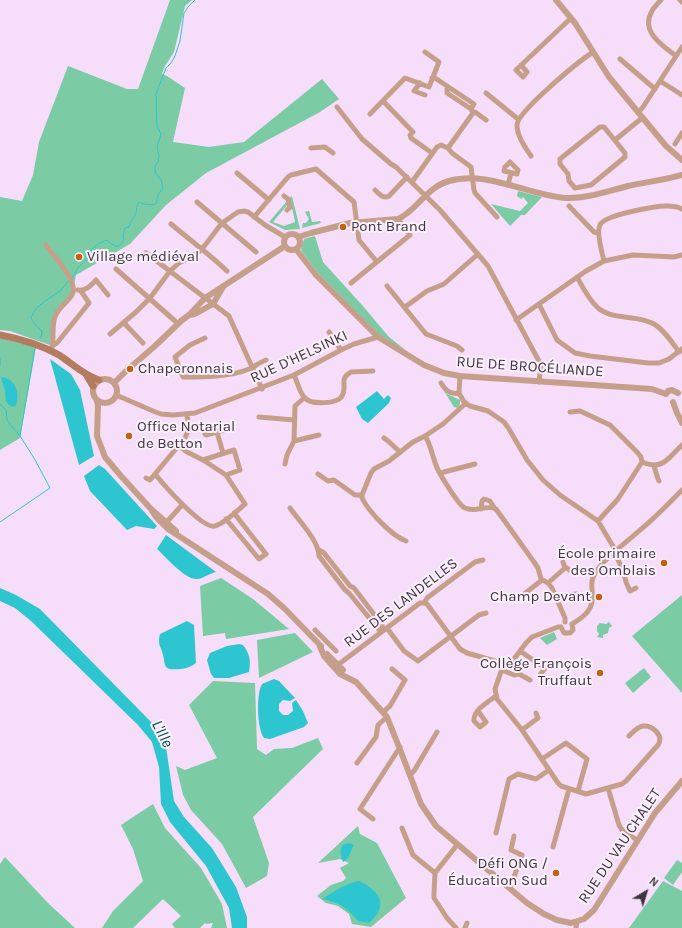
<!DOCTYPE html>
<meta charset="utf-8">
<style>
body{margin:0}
#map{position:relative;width:682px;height:928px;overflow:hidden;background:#f6ddfa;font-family:Karla,sans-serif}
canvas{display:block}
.north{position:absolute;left:626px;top:872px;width:40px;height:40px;-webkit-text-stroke:3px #faf0fc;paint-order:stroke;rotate:38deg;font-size:11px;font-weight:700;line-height:16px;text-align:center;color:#3f3541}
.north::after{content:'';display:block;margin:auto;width:14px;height:18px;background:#3f3541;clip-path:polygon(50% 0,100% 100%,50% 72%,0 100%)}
</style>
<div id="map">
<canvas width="682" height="928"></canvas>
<div class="north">N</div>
</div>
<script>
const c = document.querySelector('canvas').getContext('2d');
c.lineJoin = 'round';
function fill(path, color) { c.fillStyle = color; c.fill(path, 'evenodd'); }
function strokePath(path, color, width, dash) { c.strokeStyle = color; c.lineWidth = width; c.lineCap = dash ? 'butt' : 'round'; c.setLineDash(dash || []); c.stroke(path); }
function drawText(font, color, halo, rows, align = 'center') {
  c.font = font + ' Karla,sans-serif'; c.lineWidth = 4; c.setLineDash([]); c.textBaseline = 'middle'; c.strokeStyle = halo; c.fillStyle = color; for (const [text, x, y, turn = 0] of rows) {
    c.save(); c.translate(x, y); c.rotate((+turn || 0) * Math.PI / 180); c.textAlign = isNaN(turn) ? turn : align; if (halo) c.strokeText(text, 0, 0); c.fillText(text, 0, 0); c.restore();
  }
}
fill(new Path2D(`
 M170 0H192L185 6 174 52 165 66 162 74 167 76 185 88 173 142 209 147 244 142 322 79 339 99 320 112 206 173 166 205 130 244 76 275 72 294 58 308 50 345 10 331 0 330V197L22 201 33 175 39 142 68 66 127 89H138Z
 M518 191 542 197 525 215H521L510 226 491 204 520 211 528 203 523 197 521 199 517 196Z
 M292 196 300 229 285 230 269 222 287 201 288 204 273 222 284 226 295 222 293 212 288 199Z
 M308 211H309L312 222 320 221 321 223 302 228 303 223H306L309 219 305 212Z
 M315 236 323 262 362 305 389 337 408 352 379 335 318 273 303 253 301 249 304 239Z
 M0 338 36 347 20 438 0 450Z
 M442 388 447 394 460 400V404L458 408 454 407Z
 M221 578 253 599 289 629 226 639 225 633 203 636 200 586Z
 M682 595V693L632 636Z
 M609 622 612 626 609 628 608 633 603 635V638L597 637 599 634 597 631V626L600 623 606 624Z
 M554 632 557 639 547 645 540 638Z
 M295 633 313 652 259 678 257 640Z
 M644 668 651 677 633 693 625 683Z
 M213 681 255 683 257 749 266 755 274 749 292 748 318 738 323 749 253 817 269 863 267 876 246 888 222 844 191 810 183 795 176 766 185 770 217 758 189 705Z
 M153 804 165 828 201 868 222 904 227 928H211L213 923 206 924 205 923 200 928H175L172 924 181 916 163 899 133 928H102L113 911 143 881 133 849 121 825Z
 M358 826 360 834 377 843 406 898 371 927 352 924 349 914 338 906 326 903 317 896 331 885 343 881 346 878 340 868 349 863 340 859 318 863Z
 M5 857 48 903 75 928H0V864Z
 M677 860 682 863V872L673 885 664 878Z
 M663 881 682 891V928H629Z`), '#7bcba5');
fill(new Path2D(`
 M50 359 71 374 80 390 94 456 79 465Z
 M3 377C16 380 20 393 16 405L13 407C4 404 6 398 5 391 4 386 2 382 1 378Z
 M377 391 384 399 388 395 391 398 389 403 368 423 362 419 356 407Z
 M99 465 105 469 157 526 154 529 136 526 127 530 90 491 84 476Z
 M166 535 216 572C210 573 204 578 198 579 186 581 166 557 157 549Z
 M0 588 16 595 40 609 154 725 166 747 174 801 184 817 212 848 236 887 247 917V928H232L229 908 206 866 170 822 161 804 159 767 152 742 138 725 31 621 15 608 0 601Z
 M187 621 194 625 196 663C189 669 178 670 169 669 163 666 165 661 163 655 161 646 157 644 160 634Z
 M239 644 243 645C250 654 251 661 249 672L229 678H214L211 674 207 660 210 653 227 646Z
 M274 679 279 681 295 698 290 701 283 700 279 704V711L283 715H288L293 711 292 703 296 700 303 711 308 723 304 727 270 739 264 738C257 729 256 694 262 684Z
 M350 843 354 845C350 851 350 859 343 862 341 855 338 851 344 844Z
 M359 881C381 892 389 905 369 923L358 921C346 907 340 903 322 899 334 892 345 883 359 881Z`), '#2dc6d0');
strokePath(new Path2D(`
 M100 243 106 240 115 246H119L124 240 123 235 125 228 129 227C130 222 133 219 135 215 138 210 135 208 139 202 145 205 149 205 156 204L158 195 163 188 161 180 155 172V166L158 162 159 156 157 147 161 134 157 126 156 94 166 68 171 63 175 56 180 41 184 13 188 7 195 0
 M72 278 78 268 90 255 91 250 99 243
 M41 338 42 331 35 325 31 318C36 303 51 299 62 289 64 287 66 284 68 281
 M0 358V366
 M0 404 6 410 7 420 19 435
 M0 522 50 488 34 458 20 436 35 348`), '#2dc6d0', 1);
strokePath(new Path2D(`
 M661 0C657 4 653 8 651 13 641 32 663 46 676 56
 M680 0 682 2
 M620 59 655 89
 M521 65 527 72 523 77 516 70 571 18
 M432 78H435L474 104 471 109
 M660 81 682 95
 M420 83 414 91 425 95
 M447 86V93L471 109 473 113 448 148 452 153 471 167 474 190 475 193 497 217
 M486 93 518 119
 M383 101 413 132 410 135 411 138 432 153
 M337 107 362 139 391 164 396 167 440 210 488 266 541 365 539 382
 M473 113 475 112 486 120
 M638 113 643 107 682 47
 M370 114 405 78 429 87 439 62 425 52
 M600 127H604L625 153V157L591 185 575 188 569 181 568 174 560 164V159Z
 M615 140 642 118
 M675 144 682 133
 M311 148 325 147 333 153
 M531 156C525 147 517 136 517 125 517 112 579 61 592 53
 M510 162 518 170 517 174 504 171 505 167Z
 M237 173 269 200
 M412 182 437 147 441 145 448 148
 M508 185 511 173
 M375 190C379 194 383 199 389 196L407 177
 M284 196 288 199 290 207 287 210
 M197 202 256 252
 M569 206 594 232 598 233
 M254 217 288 177 291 175 316 169 354 202 359 240 377 262
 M171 224C190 240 209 254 227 271
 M46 245C52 255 80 282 72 295 67 303 58 308 55 317 51 329 55 340 51 351
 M146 253 229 316 262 389
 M604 261C602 253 596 232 600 225 604 215 655 206 667 206 672 206 677 206 682 209
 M116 269 175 321
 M577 277C583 288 589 300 598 308 614 321 637 314 654 324 664 330 672 342 679 352
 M351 283 410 235 398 219
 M387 286 426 334 457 346 462 350
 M78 290C85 292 91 285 96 280L108 295
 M539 304 557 340 575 353 590 356 648 363H659L669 359 682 349
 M405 307 427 291 444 284 478 254
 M516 320 586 271 604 261 633 255 674 257 682 255
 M124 323 143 343
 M329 332 341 350
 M110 334 136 312 150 298 170 271 179 263 196 254 202 249 222 223 238 212 244 211 248 212 265 225 285 237
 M205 338 190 345 175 357 183 377C204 377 230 377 249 369 254 367 260 362 266 360
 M54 345 57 343 89 303 81 291
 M294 375C298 383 299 392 305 398 311 405 338 404 342 396 348 387 338 379 351 372L373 371
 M460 376 459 393 464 402 470 406 488 411 504 422 509 429 527 460 543 480 560 495 598 521 614 548 615 554 623 570 626 582 630 591 636 588
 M441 383C445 390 451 395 459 393
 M116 395 153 411 161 414 173 415 195 413 294 375 341 350 354 344 378 337
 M304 398 295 406 294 441 319 435
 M570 412 580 411 610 425 637 452 641 457 642 462
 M259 417 294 420
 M217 432 223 453
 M205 434 206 435 224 430
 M425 436C431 445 432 455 436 465 438 472 459 506 465 508 475 513 487 504 496 509L534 562 538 568 541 579 548 583 552 588 565 618V622
 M384 438 388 441 400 452
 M203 460 234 450 240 470 226 475
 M642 462C663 471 668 458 682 445
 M285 464 287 455 294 441
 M654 466 658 479 659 481
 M440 473 475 464
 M155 474C163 484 203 530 215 526 225 523 238 510 245 504L226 475 203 460 187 452 179 446
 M318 474 328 481 334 480 355 495H362
 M146 478 150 480 185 438 189 428 187 415
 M290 508C299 521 319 541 319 556L345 590 349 593 379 630 383 631
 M481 509 482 501 484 499 490 501 495 509
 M226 519 259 559 266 554 234 513
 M598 521 618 499 642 462
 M164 525 182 505
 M406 541C392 536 369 512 362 498V495L371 473 374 469 389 461 413 442 425 436 443 424 466 403
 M319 550 324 553 350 586 354 588 382 625 383 631
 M563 562 565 568H567L572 572
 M548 583 565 568
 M510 598 523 595 542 580
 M557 598 567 595 576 594
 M424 603 427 604 460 649 467 653 502 663 510 662 514 659 526 643 532 637 558 627H561
 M572 624C608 604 582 589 597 570 609 554 626 543 640 530 655 518 668 504 682 490
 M561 627 564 633H570L573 630 572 624
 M387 628 404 651 418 661 479 615 486 613
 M315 630 336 651
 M520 651 545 668 540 675
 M504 663 495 689 497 699 522 730 558 783 561 786 586 794 622 784 626 781 658 745C664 736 653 725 643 726 637 727 633 732 629 736
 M335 667 420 603H424L427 598 475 562 483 560
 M502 670 514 675 519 674 530 680
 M478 711 486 722 480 727 474 721C473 710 488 702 496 696
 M383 712 390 706 405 680 392 669
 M522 730 538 718 536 713
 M542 759 566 743 587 759 578 791
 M357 763 376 737 378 725 387 717
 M410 775 414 771 437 732
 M608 788 619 825 622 830 637 840
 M373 819 360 809 400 747
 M402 828 413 855 435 873
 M496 833 509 779 518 774 536 779 549 770
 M553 847 569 789
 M510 888 522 855 511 850 514 836
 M456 928 447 918 434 898V893L435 873 457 845
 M465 928 467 923
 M576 928 577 922`), '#c69f8b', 5);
strokePath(new Path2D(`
 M556 0 575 23 609 77 666 146 682 160
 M284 242a8 8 0 1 1 16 0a8 8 0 1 1-16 0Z
 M298 237 311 233 350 223 398 219C417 211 425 188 449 181 486 170 528 195 565 198 586 199 608 191 628 186 646 182 665 180 682 175
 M296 249 316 275 378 337 424 365 444 373 460 376 652 389 666 394
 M189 315 195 314 213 304 223 287
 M93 391a12 12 0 1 1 24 0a12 12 0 1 1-24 0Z
 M114 383 126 371 155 346 181 321 189 315 205 298 285 246
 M666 394 668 391 672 390 678 393
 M96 399 98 404 97 436 105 457 121 476 151 509 176 531
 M673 402 677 413 682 423
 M151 509 156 517 168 529 268 594 284 608 321 646
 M319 644 324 656 340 674 356 682 387 717 401 752 421 804 436 826 527 903 544 914 557 920 571 923 584 919 594 910 655 813 682 781
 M327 654 343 670`), '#c69f8b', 6);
strokePath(new Path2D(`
 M0 335C21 339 41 345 59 355 73 364 83 375 99 380
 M87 376 93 386`), '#b37c5e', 7);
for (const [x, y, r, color] of [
 [343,227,4,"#bf6311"],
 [79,257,4,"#bf6311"],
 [130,369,4,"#bf6311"],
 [129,436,4,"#bf6311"],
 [664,563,4,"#bf6311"],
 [599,597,4,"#bf6311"],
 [600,673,4,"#bf6311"],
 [556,873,4,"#bf6311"]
]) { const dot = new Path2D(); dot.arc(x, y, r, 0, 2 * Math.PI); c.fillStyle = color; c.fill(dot); strokePath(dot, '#faf0fc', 1.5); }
drawText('15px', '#3f3541', '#faf0fc', [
 ["Pont Brand",351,227],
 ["Village médiéval",87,257],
 ["Chaperonnais",138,369],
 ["Office Notarial",137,427],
 ["de Betton",137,444],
 ["École primaire",656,554,"right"],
 ["des Omblais",656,571,"right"],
 ["Champ Devant",591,597,"right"],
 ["Collège François",592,664,"right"],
 ["Truffaut",592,681,"right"],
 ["Défi ONG /",548,864,"right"],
 ["Éducation Sud",548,881,"right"]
], 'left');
drawText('15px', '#3f3541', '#faf0fc', [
 ["RUE D'HELSINKI",299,357,-25],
 ["RUE DE BROCÉLIANDE",530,367,4],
 ["RUE DES LANDELLES",401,603,-37],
 ["RUE DU VAU CHALET",620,846,-56]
]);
drawText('italic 16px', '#02464a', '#faf0fc', [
 ["L'Ille",162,734,63]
]);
</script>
